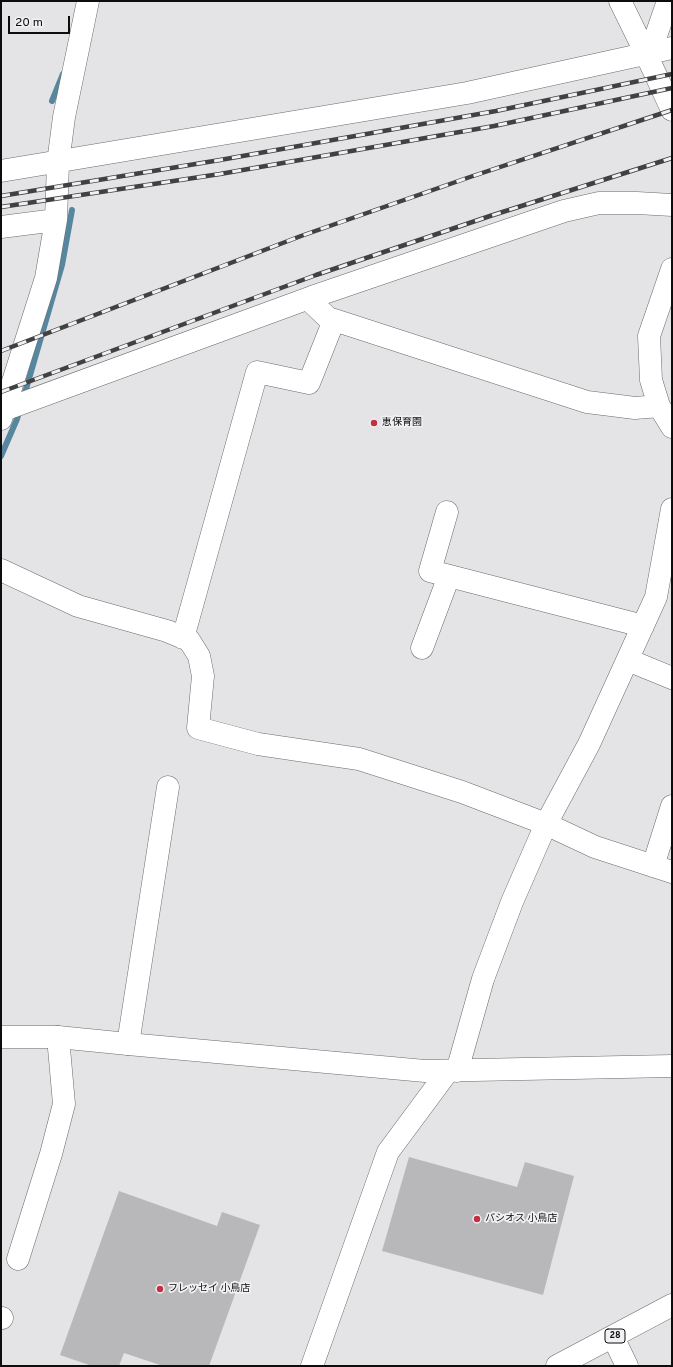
<!DOCTYPE html>
<meta charset="utf-8">
<style>
body{margin:0}
#map{position:relative;width:673px;height:1367px;overflow:hidden;background:#e4e4e6;font-family:Overpass,sans-serif}
canvas{display:block}
.frame{position:absolute;inset:0;border:2px solid #0d0d0e;pointer-events:none}
.scale{position:absolute;left:8px;top:16px;width:62px;height:18px;box-sizing:border-box;border:2px solid #0d0d0e;border-top:0;padding-left:5px;font-size:12px;line-height:14px;white-space:nowrap;color:#0d0d0e;-webkit-text-stroke:3px #f1f1f4;paint-order:stroke}
</style>
<div id="map">
<canvas width="673" height="1367"></canvas>
<div class="frame"></div>
<div class="scale">20 m</div>
</div>
<script>
const c = document.querySelector('canvas').getContext('2d');
c.lineJoin = 'round';
function strokePath(path, color, width, dash) { c.strokeStyle = color; c.lineWidth = width; c.lineCap = dash ? 'butt' : 'round'; c.setLineDash(dash || []); c.stroke(path); }
function fill(path, color) { c.fillStyle = color; c.fill(path, 'evenodd'); }
function drawText(font, color, halo, rows, align = 'center') {
  c.font = font + ' Overpass,"Noto Sans JP",sans-serif'; c.lineWidth = 3.5; c.setLineDash([]); c.textBaseline = 'middle'; c.strokeStyle = halo; c.fillStyle = color; for (const [text, x, y, turn = 0] of rows) {
    c.save(); c.translate(x, y); c.rotate((+turn || 0) * Math.PI / 180); c.textAlign = isNaN(turn) ? turn : align; if (halo) c.strokeText(text, 0, 0); c.fillText(text, 0, 0); c.restore();
  }
}
strokePath(new Path2D(`
 M52 101 63 74
 M24 396 62 265 72 210
 M1 456 17 419 20 409`), '#57879e', 6);
fill(new Path2D(`
 M409 1157 517 1187 525 1162 574 1176 543 1295 382 1251Z
 M119 1191 217 1226 222 1212 260 1225 209 1366H163L124 1353 119 1366H92L60 1355Z`), '#b8b8ba');
const street = new Path2D(`
 M620 1 646 54 672 110
 M650 53 668 1
 M1 171 467 93 672 48
 M1 227 56 220
 M672 269 649 336 651 380 659 406 672 427
 M308 299 328 318 587 402 635 408 659 406
 M1 411 312 297 564 211 599 203H637L672 205
 M1 419 46 278 56 220 58 163 64 117 88 1
 M447 512 430 571 643 626
 M1 570 78 606 167 631 189 640 199 656 203 676 198 728 258 744 359 759 462 792 546 824 595 847 672 872
 M183 638 257 372 309 383 334 320
 M422 648 449 576
 M628 660 672 678
 M653 866 672 806
 M128 1044 168 787
 M457 1071 483 979 512 902 546 824 589 744 656 597 672 509
 M18 1259 51 1154 64 1104 58 1037
 M1 1318H2
 M613 1337 627 1366
 M312 1366 388 1152 448 1071`);
const secondary = new Path2D(`
 M1 1037H58L128 1044 425 1071 672 1066`);
const primary = new Path2D(`
 M557 1366 672 1305`);
strokePath(street, '#696a6c', 23);
strokePath(secondary, '#696a6c', 23);
strokePath(primary, '#696a6c', 23);
strokePath(street, '#fff', 22);
strokePath(secondary, '#fff', 22);
strokePath(primary, '#fff', 22);
const rail = new Path2D(`
 M1 196 220 160 496 111 672 74
 M1 207 220 174 494 126 672 88
 M1 351 301 236 470 177 672 110
 M1 392 316 275 490 216 672 158`);
strokePath(rail, '#414142', 4.5);
strokePath(rail, '#f1f1f4', 3, [9]);
for (const [x, y, r, color] of [
 [374,423,4,"#c13141"],
 [477,1219,4,"#c13141"],
 [160,1289,4,"#c13141"]
]) { const dot = new Path2D(); dot.arc(x, y, r, 0, 2 * Math.PI); c.fillStyle = color; c.fill(dot); strokePath(dot, '#f1f1f4', 1.5); }
for (const [x, y, w] of [
 [615,1336,20]
]) { const box = new Path2D(); box.roundRect(x - w / 2, y - 7, w, 14, 3); c.fillStyle = '#f1f1f4'; c.fill(box); strokePath(box, '#0d0d0e', 1); }
drawText('bold 9px', '#0d0d0e', null, [
 ["28",615,1336]
]);
drawText('10px', '#0d0d0e', '#f1f1f4', [
 ["恵保育園",382,423],
 ["パシオス 小鳥店",485,1219],
 ["フレッセイ 小鳥店",168,1289]
], 'left');
</script>
